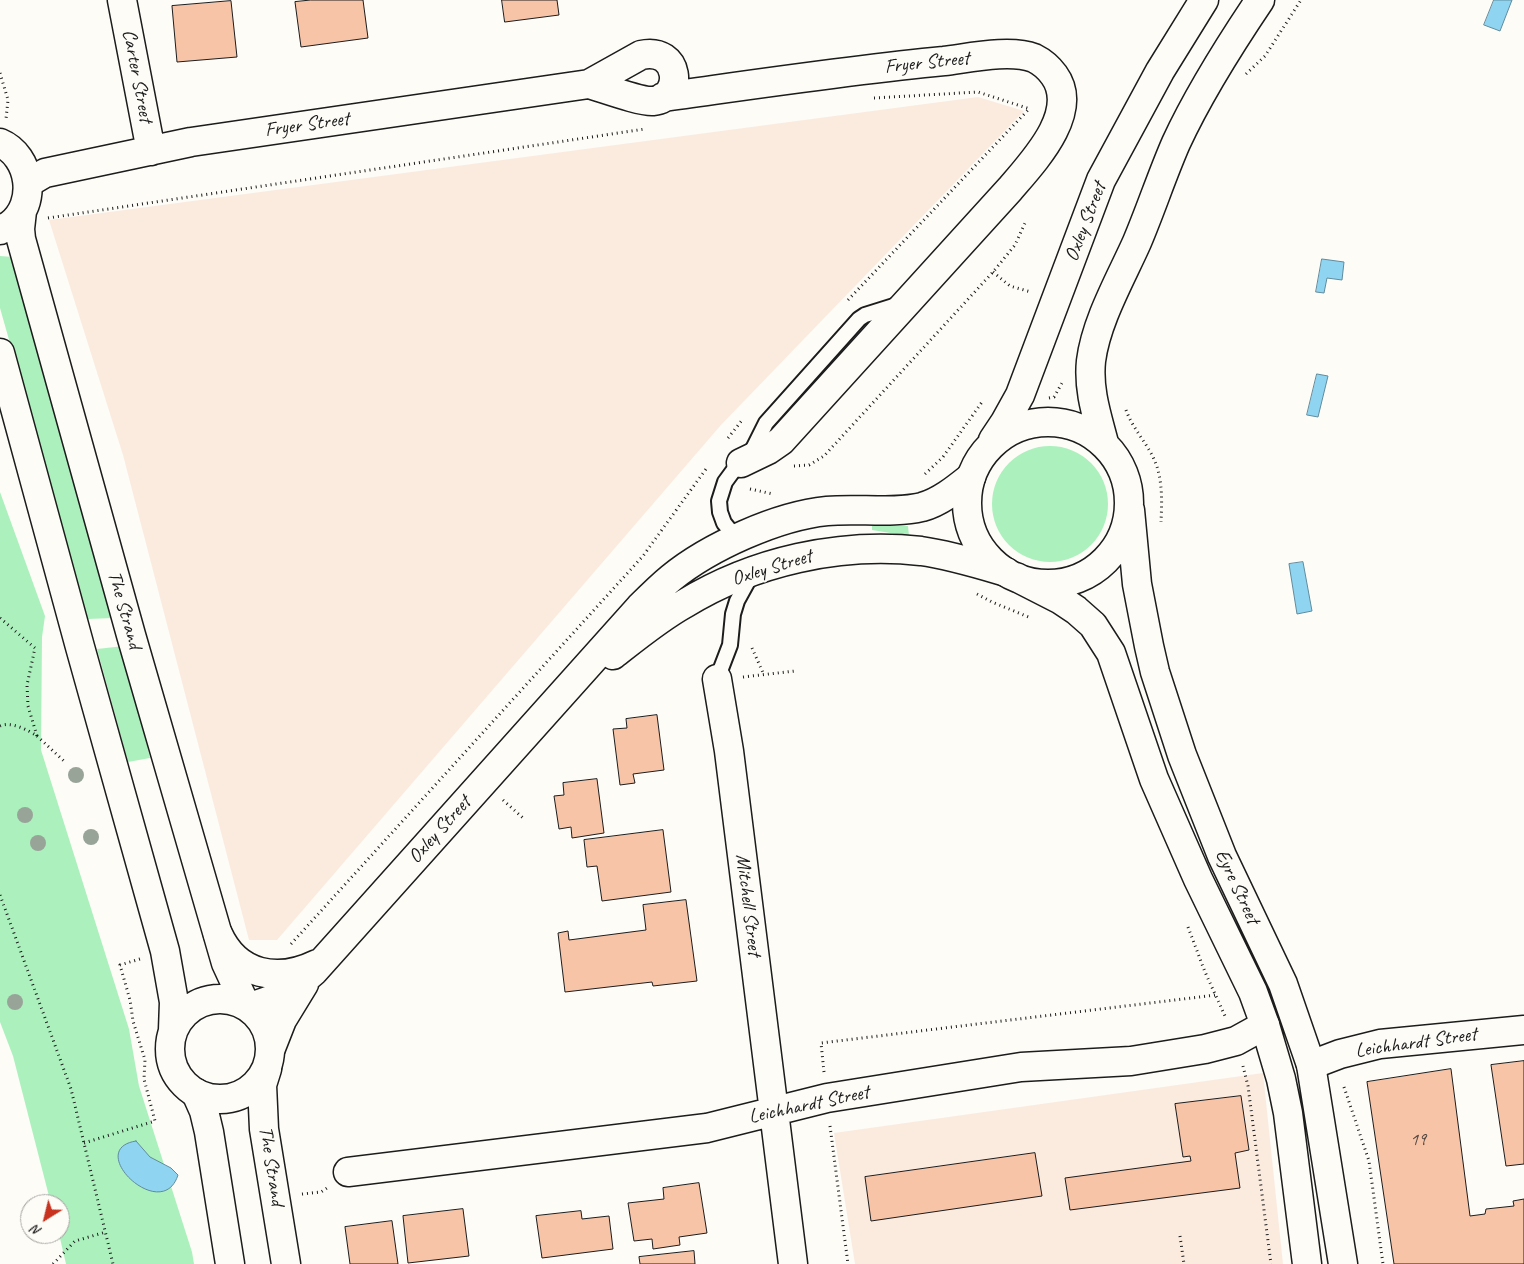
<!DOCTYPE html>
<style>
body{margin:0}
#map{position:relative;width:1524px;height:1264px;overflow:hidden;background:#fdfcf7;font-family:Caveat,sans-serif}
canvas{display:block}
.north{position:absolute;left:20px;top:1194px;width:50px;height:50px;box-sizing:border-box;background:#fdfcf7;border:1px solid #a3a29f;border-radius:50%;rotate:216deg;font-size:14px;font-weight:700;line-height:20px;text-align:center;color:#1c1c1c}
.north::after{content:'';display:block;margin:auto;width:18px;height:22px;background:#c8321e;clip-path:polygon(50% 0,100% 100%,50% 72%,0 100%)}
</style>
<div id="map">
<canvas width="1524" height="1264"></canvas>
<div class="north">N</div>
</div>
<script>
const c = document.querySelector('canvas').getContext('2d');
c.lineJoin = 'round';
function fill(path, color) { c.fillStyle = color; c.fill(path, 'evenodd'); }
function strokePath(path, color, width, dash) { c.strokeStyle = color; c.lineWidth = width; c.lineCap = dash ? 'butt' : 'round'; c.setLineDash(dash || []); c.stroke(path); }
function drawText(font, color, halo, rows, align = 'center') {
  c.font = font + ' Caveat,sans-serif'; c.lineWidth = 4; c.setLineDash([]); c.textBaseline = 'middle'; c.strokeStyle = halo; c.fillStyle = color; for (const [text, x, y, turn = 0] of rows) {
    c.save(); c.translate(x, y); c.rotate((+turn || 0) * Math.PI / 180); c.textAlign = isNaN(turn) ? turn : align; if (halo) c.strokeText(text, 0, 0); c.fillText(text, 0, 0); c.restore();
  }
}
fill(new Path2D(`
 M978 97 1024 111 721 425 277 940H249L123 455 49 220Z
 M1263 1073 1283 1264H855L834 1133Z`), '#fbebdf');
fill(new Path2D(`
 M0 256 13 257 113 618 88 619 0 308Z
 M992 504a58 58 0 1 1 116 0a58 58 0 1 1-116 0Z
 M0 492 45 616 42 637 41 750 129 1029 139 1086 192 1252 194 1264H66L59 1234H60V1204H51L13 1056 0 1022Z
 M872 526H908L909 536 872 530Z
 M124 646 150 758 128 762 97 649Z`), '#acf1bd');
const water = new Path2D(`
 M1494 0H1512L1500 31 1484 25Z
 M1322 259 1344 262 1342 280 1327 278 1324 293 1316 292Z
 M1317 374 1328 376 1318 417 1307 415Z
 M1303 562 1312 611 1297 614 1289 564Z
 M136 1141 150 1157 171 1168 178 1175C162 1225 83 1149 136 1141Z`);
fill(water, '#8fd5f1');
strokePath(water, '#618b9c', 1);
const building = new Path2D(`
 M311 0H363L368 38 301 47 295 2Z
 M502 0H557L559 15 505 22Z
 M231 1 237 57 177 62 172 6Z
 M657 715 664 770 633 774 635 783 620 785 613 729 627 728 626 719Z
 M597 779 604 833 572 838 571 827 559 829 554 796 564 795 563 783Z
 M663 830 671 892 602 901 597 866 587 867 584 840Z
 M686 900 697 981 653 986 652 982 565 992 558 933 568 931 569 940 646 930 643 905Z
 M1524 1061V1164L1506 1166 1491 1065Z
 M1451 1069 1470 1216 1485 1214 1486 1209 1514 1206 1513 1201 1524 1199V1264H1394L1367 1082Z
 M1241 1096 1249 1150 1235 1153 1240 1188 1070 1210 1065 1178 1191 1161 1190 1156 1183 1157 1175 1104Z
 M1035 1153 1042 1196 871 1221 865 1177Z
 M699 1183 707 1233 679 1237 680 1245 653 1249 652 1239 634 1241 628 1203 664 1199 663 1188Z
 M463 1209 469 1256 408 1263 403 1216Z
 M581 1211 582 1219 609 1216 613 1249 542 1258 536 1216Z
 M392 1221 398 1264H350L345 1227Z
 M694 1251 695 1264H640L639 1257Z`);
fill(building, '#f7c4a8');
strokePath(building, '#1c1c1c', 1);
const lane = new Path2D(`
 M737 539 724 523 720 512 719 501 725 482 736 467 752 451 766 423 859 319 865 315 900 304
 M717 679 730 645 733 614 737 601 748 581 753 576`);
const street = new Path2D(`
 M122 0 151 151
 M663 97C757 84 850 70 944 61 969 58 1010 49 1034 58 1042 62 1049 68 1054 75 1081 112 1033 162 1010 189L781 441 768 450 741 463
 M28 183 45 173 191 142 589 84 641 55C680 46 685 98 653 101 641 102 603 88 589 84
 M613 655C636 637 659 618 684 604 754 561 840 542 921 551 950 555 979 564 1006 572
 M717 679 729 751 793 1264
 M218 934C237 976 278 983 317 964
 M248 1007C275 1001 294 989 314 971L640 607C650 597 660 587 671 578 709 547 777 516 827 511 857 508 893 514 922 507 940 502 956 489 971 477
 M271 1048 282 1020 304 984
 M1311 1065 1340 1054 1380 1044 1524 1030
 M267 1069 262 1085 264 1129 286 1264
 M196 1093 204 1111 209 1132 230 1264
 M348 1172 707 1128 827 1098 1021 1067 1131 1061 1205 1049 1236 1041 1265 1025`);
const secondary = new Path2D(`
 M0 143C31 156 38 204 10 225 7 227 3 228 0 230
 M22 211 20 229 21 239 131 635 226 963 245 1004
 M0 353 80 647 165 951 174 1002 173 1030
 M967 503a81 81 0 1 1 162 0a81 81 0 1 1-162 0Z
 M993 440 1005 422 1020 395 1101 180 1160 71 1204 0
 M1104 443C1097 416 1088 390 1091 361 1096 321 1121 278 1137 242 1151 209 1162 175 1176 143 1199 93 1229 46 1260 0
 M1130 510 1137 584 1149 646 1155 672 1182 755 1222 856 1283 984 1311 1065 1343 1264
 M1016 577 1061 600 1076 610 1093 625 1111 653 1154 779 1198 879 1253 992 1265 1025 1281 1079 1288 1113 1307 1264
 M170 1049a50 50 0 1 1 100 0a50 50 0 1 1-100 0Z`);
strokePath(lane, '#1c1c1c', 18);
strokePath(street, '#1c1c1c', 31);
strokePath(secondary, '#1c1c1c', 31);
strokePath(new Path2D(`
 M0 73 8 100 6 119
 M1246 74 1265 56 1301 0
 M874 98 978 92 1030 109
 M48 218 645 129
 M993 272 1010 286 1031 292
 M848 300 1029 109
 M1049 398 1054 397 1062 383
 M1126 410C1132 427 1145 441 1153 457 1163 477 1162 501 1161 522
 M728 438 743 419
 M794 466 809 465 824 456 993 272 1015 245 1025 223
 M925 474 943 457 982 402
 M750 489 773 494
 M977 594 992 602 1031 618
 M0 618 35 648 27 685 28 706 37 736C28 730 11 721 0 726
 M752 648 764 675
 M743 677 795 671
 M37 736 65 762
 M503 800 523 818
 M0 895 71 1089 113 1264
 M1188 927 1205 972 1225 1016
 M291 944 643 556 706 469
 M1243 1066 1248 1086 1271 1264
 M824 1072 821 1043 1216 995
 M1344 1087 1369 1161 1383 1264
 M830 1126 848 1264
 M84 1143 155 1121 144 1079 145 1060 133 1021 130 1000 120 965 140 959
 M302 1194 321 1192 327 1188
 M1180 1236 1184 1264
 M53 1264 75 1241 106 1232`), '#1c1c1c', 3, [1, 4]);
strokePath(lane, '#fdfcf7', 14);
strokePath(street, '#fdfcf7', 28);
strokePath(secondary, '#fdfcf7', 28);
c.fillStyle = '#99a499';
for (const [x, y] of [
 [76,775],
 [25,815],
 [91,837],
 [38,843],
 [15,1002]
]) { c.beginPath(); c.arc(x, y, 8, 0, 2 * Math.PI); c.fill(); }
drawText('18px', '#53463f', null, [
 ["19",1418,1140]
]);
drawText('20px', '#1c1c1c', '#fdfcf7', [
 ["Fryer Street",927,63,-6],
 ["Carter Street",137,76,79],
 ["Fryer Street",307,125,-8],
 ["Oxley Street",1086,222,-69],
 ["Oxley Street",772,568,-17],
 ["The Strand",124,610,74],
 ["Oxley Street",440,830,-48],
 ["Eyre Street",1237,887,65],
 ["Mitchell Street",748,905,83],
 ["Leichhardt Street",1416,1043,-8],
 ["Leichhardt Street",809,1105,-12],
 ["The Strand",271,1166,81]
]);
</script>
